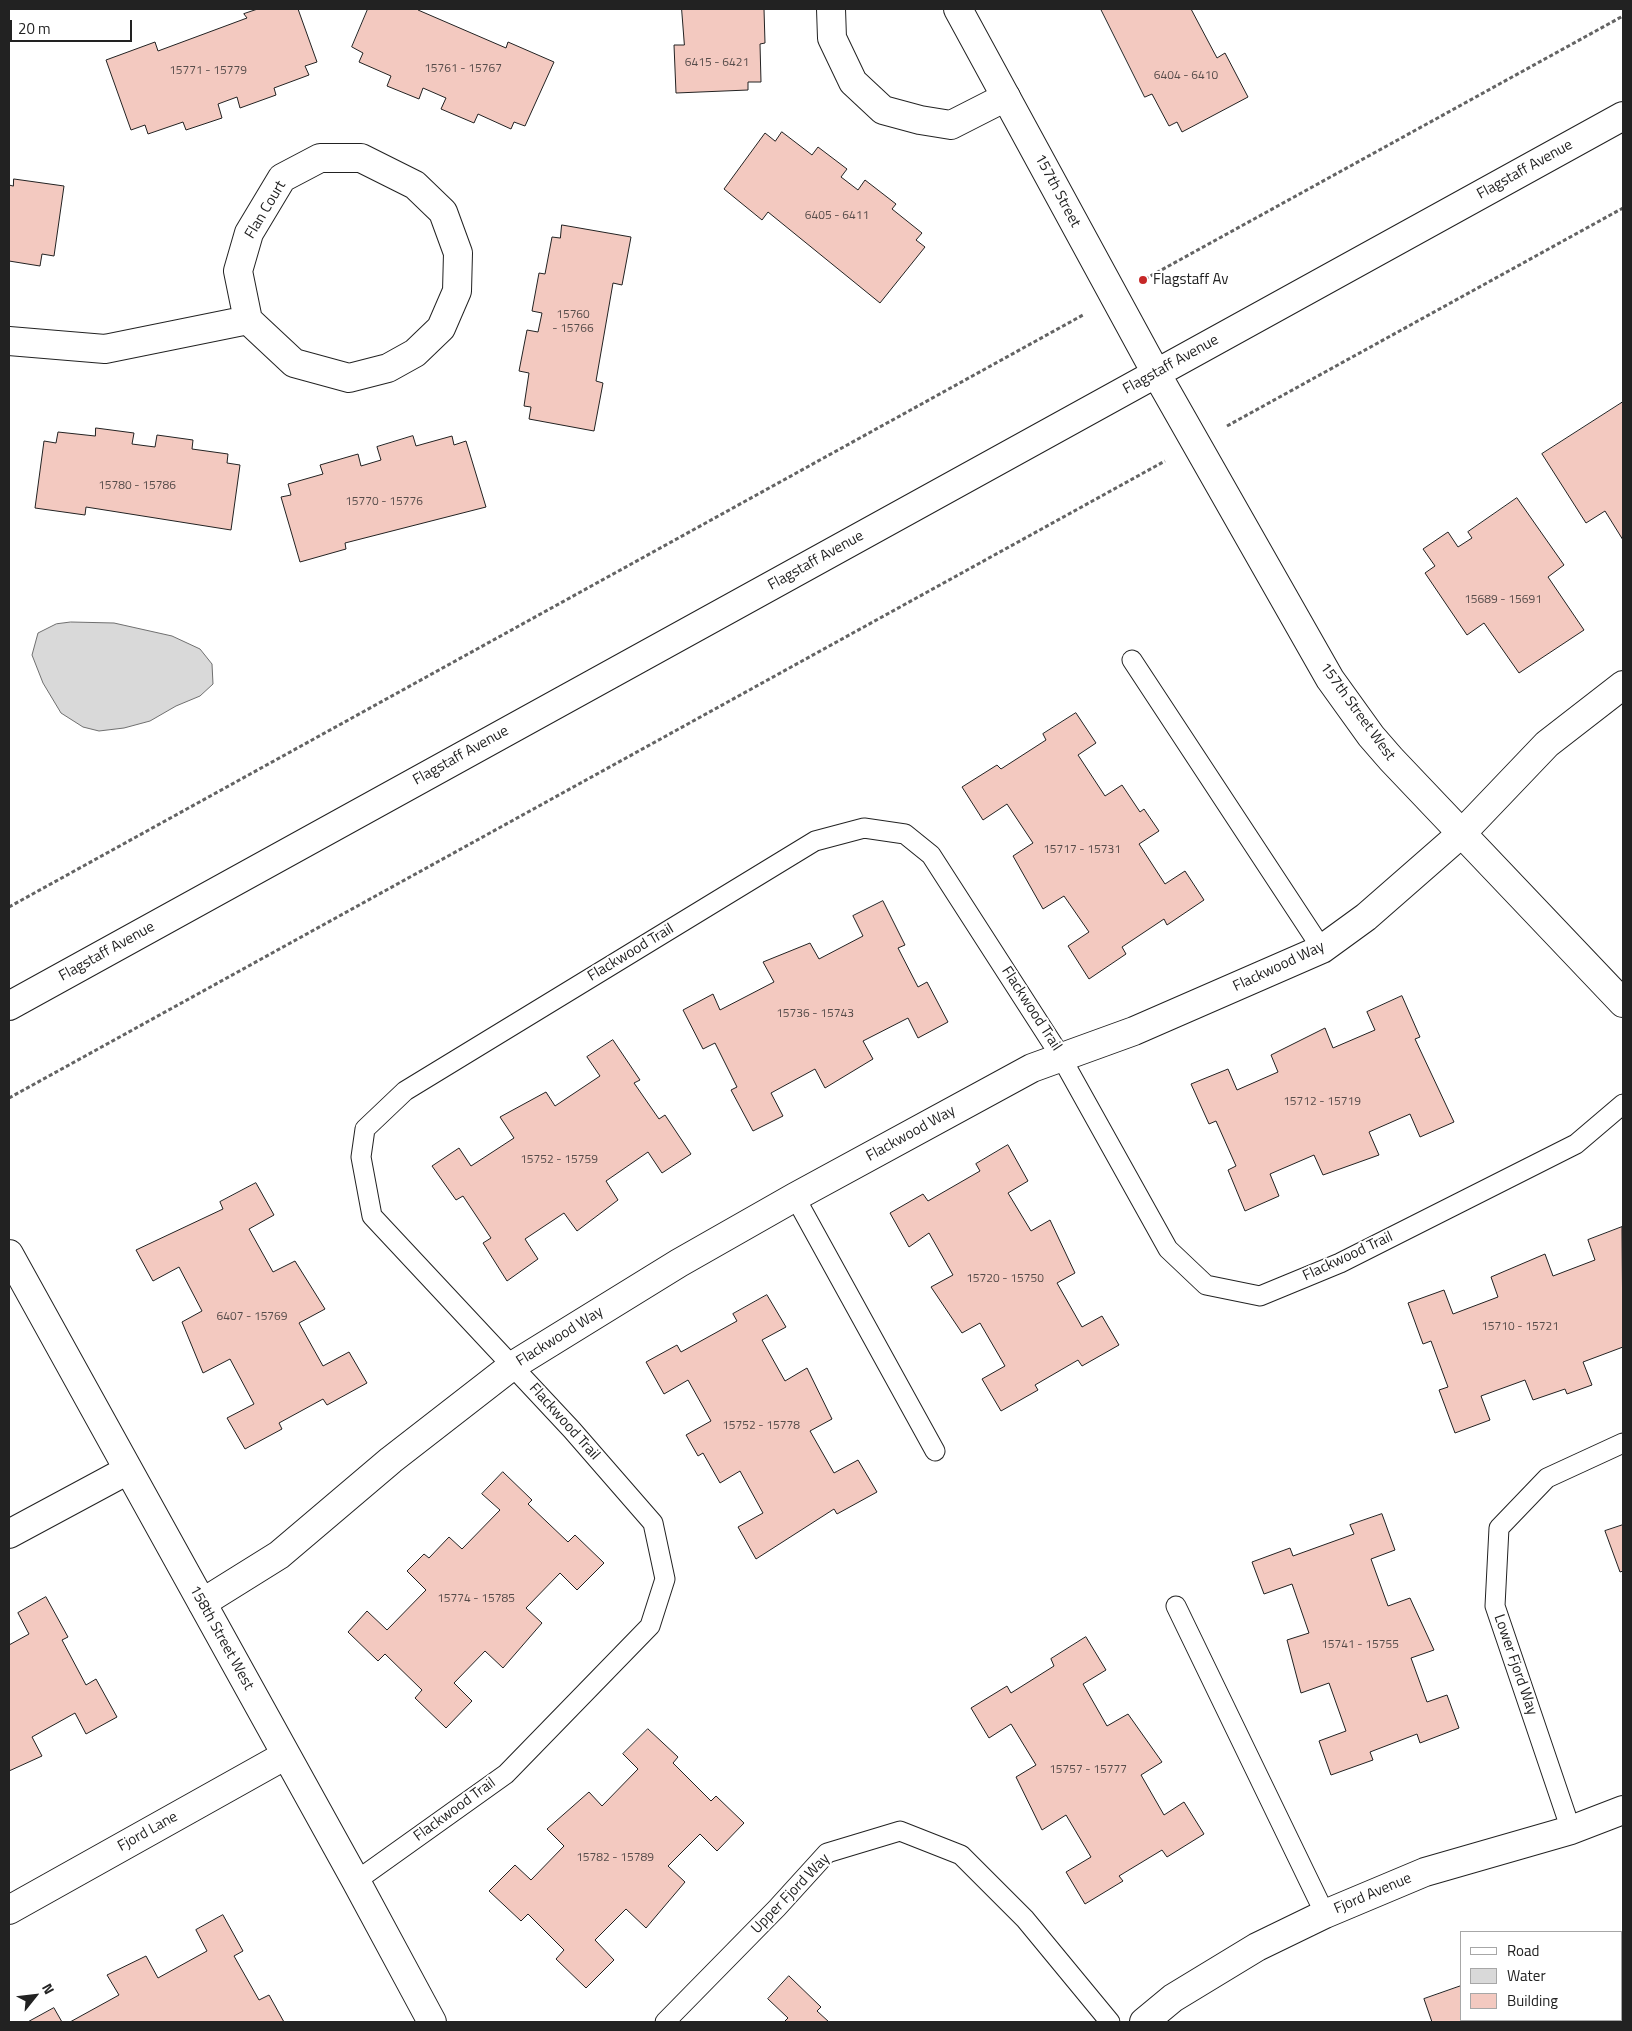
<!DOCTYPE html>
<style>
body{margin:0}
#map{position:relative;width:1632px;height:2031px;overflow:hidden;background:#fff;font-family:"Titillium Web",sans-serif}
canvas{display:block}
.frame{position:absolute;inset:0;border:10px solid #222;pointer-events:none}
.legend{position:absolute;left:1460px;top:1931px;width:162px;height:90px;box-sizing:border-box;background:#fff;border:1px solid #a7a7a7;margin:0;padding:6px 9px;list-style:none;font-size:15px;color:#222}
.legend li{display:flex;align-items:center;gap:10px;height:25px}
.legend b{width:25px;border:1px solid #a7a7a7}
.north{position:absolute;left:10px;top:1971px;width:50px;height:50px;-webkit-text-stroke:4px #fff;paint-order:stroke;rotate:61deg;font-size:14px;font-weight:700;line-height:20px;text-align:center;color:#222}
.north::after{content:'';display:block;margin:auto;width:18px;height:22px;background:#222;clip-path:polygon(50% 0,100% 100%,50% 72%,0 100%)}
.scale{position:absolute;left:10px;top:20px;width:122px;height:22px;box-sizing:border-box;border:2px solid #222;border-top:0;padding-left:6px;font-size:15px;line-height:18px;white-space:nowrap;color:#222;-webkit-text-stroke:4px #fff;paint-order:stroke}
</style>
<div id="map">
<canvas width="1632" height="2031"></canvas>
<div class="frame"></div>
<ul class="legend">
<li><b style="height:6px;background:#fff"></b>Road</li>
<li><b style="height:14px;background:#d9d9d9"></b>Water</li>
<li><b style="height:14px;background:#f3c9c0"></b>Building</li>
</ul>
<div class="north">N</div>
<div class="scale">20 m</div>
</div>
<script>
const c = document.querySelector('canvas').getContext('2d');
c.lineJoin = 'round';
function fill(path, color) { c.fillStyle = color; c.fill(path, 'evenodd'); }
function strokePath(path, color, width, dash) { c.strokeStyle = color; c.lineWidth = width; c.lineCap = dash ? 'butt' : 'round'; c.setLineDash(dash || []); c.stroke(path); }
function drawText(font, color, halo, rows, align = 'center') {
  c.font = font + ' "Titillium Web",sans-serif'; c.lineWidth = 4; c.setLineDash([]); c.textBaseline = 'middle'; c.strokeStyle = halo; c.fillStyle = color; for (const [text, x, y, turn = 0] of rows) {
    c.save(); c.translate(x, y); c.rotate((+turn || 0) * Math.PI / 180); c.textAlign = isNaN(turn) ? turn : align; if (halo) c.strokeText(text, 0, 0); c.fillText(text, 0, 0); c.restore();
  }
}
const water = new Path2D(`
 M71 622 114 623 172 636 200 649 212 664 213 684 200 696 176 706 150 721 124 728 99 731 83 727 61 713 43 683 32 655 38 633 56 624Z`);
fill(water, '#d9d9d9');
strokePath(water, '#6f6f6f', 1);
const building = new Path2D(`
 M258 9H298L317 62 305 66 309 75 274 88 276 95 240 108 237 97 218 104 222 118 186 130 183 122 148 134 145 125 131 130 106 60 155 42 158 51 247 18 244 14Z
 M368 9H419L418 10 506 48 508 42 554 62 525 126 514 122 511 129 478 114 474 123 441 109 446 98 423 88 419 99 387 86 391 76 359 62 363 53 352 47Z
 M682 9H764L765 43 760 44 761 82H748V90L676 93 674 45H684Z
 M1101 9H1191L1217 58 1225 53 1248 97 1182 132 1177 122 1169 126 1152 94 1145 97Z
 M782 132 812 155 818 147 847 169 841 177 858 190 865 180 896 204 892 209 922 233 916 240 925 247 880 303 768 212 762 220 724 189 765 133 775 141Z
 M14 179 64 186 54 256 42 254 40 266 9 261V185L13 186Z
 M562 225 631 237 622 285 613 283 596 381 603 383 594 431 529 419 531 407 524 406 529 373 519 371 527 330 538 332 542 313 532 311 539 273 545 274 552 237 560 238Z
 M1623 402V540L1605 511 1586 523 1542 454Z
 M96 428 134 433 132 444 155 447 157 435 193 440 192 449 228 454 227 463 240 465 231 530 86 507 85 515 35 508 44 441 56 443 58 432 95 436Z
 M413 436 416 446 452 436 454 445 466 441 486 507 345 543 346 549 300 562 281 497 291 495 288 484 323 474 320 465 358 454 361 466 381 460 377 447Z
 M1517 498 1564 565 1548 577 1584 630 1519 673 1484 623 1467 635 1425 573 1435 566 1423 549 1448 532 1458 547 1472 538 1468 532Z
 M1076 713 1096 743 1078 755 1105 796 1122 785 1140 812 1144 809 1159 831 1139 844 1165 884 1185 871 1204 900 1167 925 1164 919 1122 947 1126 954 1089 979 1068 946 1089 932 1064 896 1043 909 1013 856 1033 843 1007 804 983 820 962 787 997 765 1001 769 1046 740 1043 734Z
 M883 901 905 945 898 948 918 987 927 982 948 1022 918 1038 908 1018 863 1041 873 1059 825 1088 815 1069 771 1093 783 1116 753 1131 731 1090 737 1087 715 1043 703 1049 683 1010 713 994 720 1010 774 982 763 962 810 943 819 959 863 936 853 916Z
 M1402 996 1420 1037 1415 1039 1454 1122 1420 1137 1410 1114 1369 1132 1379 1155 1323 1175 1314 1155 1270 1174 1279 1196 1245 1211 1228 1170 1236 1166 1216 1121 1209 1124 1191 1084 1228 1069 1237 1090 1278 1072 1271 1055 1325 1028 1333 1048 1375 1030 1367 1012Z
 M613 1040 640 1080 634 1083 659 1119 665 1115 691 1154 662 1173 648 1152 606 1181 618 1200 577 1231 564 1213 525 1239 538 1259 507 1281 483 1243 491 1238 463 1196 456 1200 432 1166 459 1148 471 1166 514 1138 500 1117 546 1092 555 1106 600 1076 587 1057Z
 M1008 1145 1028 1181 1008 1193 1031 1231 1050 1220 1075 1273 1057 1283 1082 1327 1102 1316 1119 1345 1082 1366 1078 1360 1035 1385 1038 1390 1001 1411 982 1379 1005 1366 980 1323 962 1333 931 1287 953 1275 929 1233 909 1247 890 1213 923 1194 928 1201 980 1171 976 1164Z
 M256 1183 274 1215 249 1229 273 1272 295 1261 325 1309 299 1323 323 1366 349 1352 367 1383 327 1405 323 1399 279 1423 282 1429 245 1449 227 1418 254 1404 230 1359 203 1373 182 1322 202 1311 179 1267 153 1281 136 1250 223 1209 220 1202Z
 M1622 1227 1623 1347 1583 1362 1592 1385 1567 1394 1565 1389 1533 1400 1525 1380 1481 1396 1490 1420 1455 1433 1439 1390 1448 1387 1431 1341 1423 1344 1408 1303 1444 1290 1453 1314 1498 1297 1491 1277 1545 1254 1553 1276 1595 1260 1588 1240Z
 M767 1295 786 1327 762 1340 785 1381 807 1368 832 1419 810 1431 834 1473 858 1460 877 1492 837 1514 834 1509 756 1559 738 1527 763 1513 740 1471 720 1483 703 1453 698 1456 686 1435 711 1421 688 1380 664 1394 646 1362 677 1345 681 1352 737 1321 733 1314Z
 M503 1472 532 1500 528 1504 568 1542 575 1535 604 1563 577 1590 560 1573 526 1608 542 1623 503 1668 485 1651 454 1683 472 1701 446 1728 415 1698 422 1690 385 1654 378 1661 348 1632 367 1611 387 1630 426 1590 407 1571 424 1554 429 1558 449 1537 462 1549 500 1510 482 1494Z
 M1382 1514 1395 1550 1371 1559 1388 1606 1410 1598 1434 1650 1411 1658 1427 1702 1447 1695 1459 1728 1420 1743 1417 1734 1370 1752 1373 1760 1331 1775 1319 1741 1346 1731 1329 1683 1301 1693 1287 1640 1309 1633 1292 1584 1264 1594 1252 1562 1290 1548 1293 1556 1354 1534 1350 1525Z
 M1623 1525V1571L1620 1572 1605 1531Z
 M46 1597 68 1637 62 1640 86 1685 96 1679 117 1717 86 1734 75 1713 32 1737 42 1756 9 1771V1645L29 1634 18 1613Z
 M1086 1637 1106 1670 1083 1684 1107 1726 1128 1714 1162 1762 1141 1775 1164 1815 1184 1802 1204 1834 1167 1857 1162 1850 1119 1876 1123 1881 1085 1904 1066 1872 1091 1857 1066 1815 1042 1830 1016 1777 1036 1765 1011 1724 989 1738 971 1708 1007 1686 1011 1693 1054 1666 1051 1659Z
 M648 1729 678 1757 673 1763 711 1801 716 1796 744 1823 717 1851 700 1834 668 1866 685 1882 646 1928 626 1909 595 1940 614 1960 586 1988 556 1959 564 1950 528 1914 521 1921 489 1891 515 1865 531 1880 564 1846 547 1829 589 1792 602 1806 638 1769 623 1754Z
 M223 1915 243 1951 234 1956 259 2000 269 1995 284 2022H70L119 1995 107 1975 146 1956 158 1978 207 1951 196 1930Z
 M1623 1933V2022H1591L1590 2020H1621V1934Z
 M789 1976 821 2007 817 2011 829 2022H784L788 2018 768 1999Z
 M1461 1986V2020H1513L1514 2022H1432L1424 1999Z
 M54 2008 62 2022H28Z`);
fill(building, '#f3c9c0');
strokePath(building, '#222', 1);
const lane = new Path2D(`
 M1132 660 1322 949
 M795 1197 935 1451
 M1176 1606 1325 1914
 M1571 1830 1495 1606 1499 1528 1547 1478 1623 1443
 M356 1881 506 1774 650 1626 665 1579 653 1523 572 1430 372 1216 361 1157 365 1129 405 1091 815 841 864 828 905 834 931 855 1061 1057 1168 1249 1206 1285 1260 1296 1340 1263 1576 1144 1623 1104
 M665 2022 777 1908 827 1853 900 1831 961 1855 1025 1919 1110 2022`);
const street = new Path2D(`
 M831 9 832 38 853 82 883 110 920 120 951 125 1006 97
 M320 158H361L415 185 443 212 458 253 457 291 441 328 415 353 388 368 349 378 294 363 248 320 238 271 249 233 282 178Z
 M9 341 105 349 248 320
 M9 1254 356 1881 432 2022
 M9 1534 128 1470
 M202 1603 279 1555 391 1460 512 1366 679 1263 795 1197 1032 1068 1134 1031 1322 949 1366 917 1462 833 1547 744 1623 685
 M9 1910 286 1755
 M1144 2022 1173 1998 1257 1947 1325 1914 1425 1872 1571 1830 1623 1810`);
const secondary = new Path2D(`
 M958 9 1156 373 1330 679 1371 736 1391 759 1623 1003
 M9 1006 1623 116`);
strokePath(lane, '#222', 21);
strokePath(street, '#222', 30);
strokePath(secondary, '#222', 30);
strokePath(new Path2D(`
 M1145 279 1623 16
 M1227 426 1623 208
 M9 907 1083 315
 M9 1098 1165 461`), '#646464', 3, [4, 2.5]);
strokePath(lane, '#fff', 19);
strokePath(street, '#fff', 28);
strokePath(secondary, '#fff', 28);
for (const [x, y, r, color] of [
 [1143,280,5,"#c62828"]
]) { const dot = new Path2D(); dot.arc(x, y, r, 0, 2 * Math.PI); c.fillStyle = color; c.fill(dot); strokePath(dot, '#fff', 2); }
drawText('12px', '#564c4a', null, [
 ["6415 - 6421",717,63],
 ["15761 - 15767",463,69],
 ["15771 - 15779",208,71],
 ["6404 - 6410",1186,76],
 ["6405 - 6411",837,216],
 ["15760",573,315],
 ["- 15766",573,329],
 ["15780 - 15786",137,486],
 ["15770 - 15776",384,502],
 ["15689 - 15691",1503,600],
 ["15717 - 15731",1082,850],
 ["15736 - 15743",815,1014],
 ["15712 - 15719",1322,1102],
 ["15752 - 15759",559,1160],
 ["15720 - 15750",1005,1279],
 ["6407 - 15769",252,1317],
 ["15710 - 15721",1520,1327],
 ["15752 - 15778",761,1426],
 ["15774 - 15785",476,1599],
 ["15741 - 15755",1360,1645],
 ["15757 - 15777",1088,1770],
 ["15782 - 15789",615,1858]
]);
drawText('15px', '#222', '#fff', [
 ["Flagstaff Avenue",1525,170,-29],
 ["157th Street",1057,191,62],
 ["Flan Court",266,210,-59],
 ["Flagstaff Avenue",1171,365,-29],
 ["Flagstaff Avenue",816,561,-29],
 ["157th Street West",1357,712,54],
 ["Flagstaff Avenue",461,756,-29],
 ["Flagstaff Avenue",107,952,-29],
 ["Flackwood Trail",631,953,-31],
 ["Flackwood Way",1279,967,-25],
 ["Flackwood Trail",1031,1009,57],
 ["Flackwood Way",911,1134,-29],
 ["Flackwood Trail",1348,1257,-25],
 ["Flackwood Way",560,1337,-32],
 ["Flackwood Trail",564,1422,48],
 ["158th Street West",221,1638,61],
 ["Lower Fjord Way",1515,1665,71],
 ["Flackwood Trail",455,1810,-36],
 ["Fjord Lane",148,1832,-29],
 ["Upper Fjord Way",791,1894,-46],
 ["Fjord Avenue",1373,1894,-23]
]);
drawText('15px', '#222', '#fff', [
 ["Flagstaff Av",1153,280]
], 'left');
</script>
